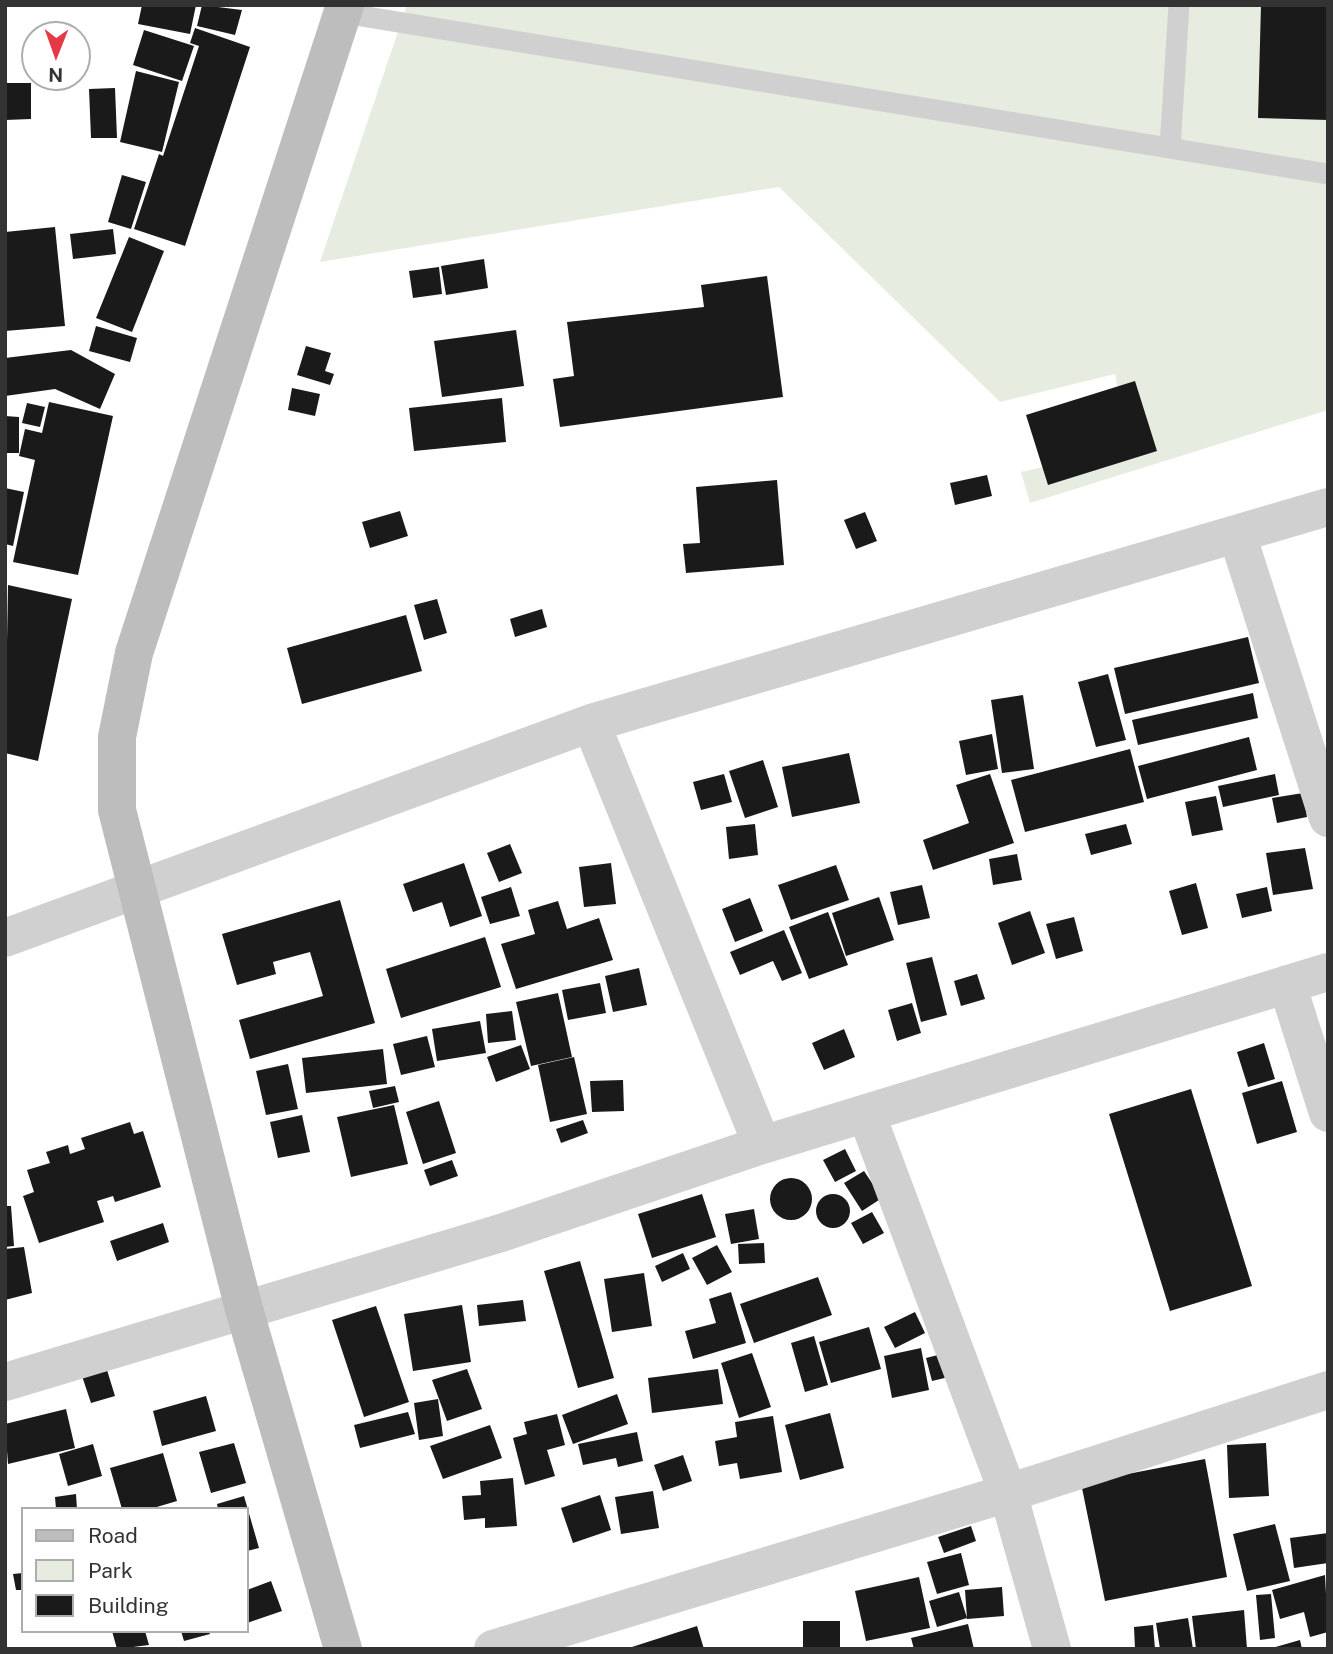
<!DOCTYPE html>
<style>
body{margin:0}
#map{position:relative;width:1333px;height:1654px;overflow:hidden;background:#fff;font-family:"Public Sans",sans-serif}
canvas{display:block}
.frame{position:absolute;inset:0;border:7px solid #333;pointer-events:none}
.legend{position:absolute;left:21px;top:1507px;width:228px;height:126px;box-sizing:border-box;background:#fff;border:2px solid #adadad;margin:0;padding:9px 12px;list-style:none;font-size:21px;color:#333}
.legend li{display:flex;align-items:center;gap:14px;height:35px}
.legend b{width:35px;border:2px solid #adadad}
.north{position:absolute;left:21px;top:21px;width:70px;height:70px;box-sizing:border-box;background:#fff;border:2px solid #adadad;border-radius:50%;rotate:181deg;font-size:19px;font-weight:700;line-height:28px;text-align:center;color:#333}
.north::after{content:'';display:block;margin:auto;width:24px;height:32px;background:#e63946;clip-path:polygon(50% 0,100% 100%,50% 72%,0 100%)}
</style>
<div id="map">
<canvas width="1333" height="1654"></canvas>
<div class="frame"></div>
<ul class="legend">
<li><b style="height:9px;background:#bdbdbd"></b>Road</li>
<li><b style="height:19px;background:#e6ecdf"></b>Park</li>
<li><b style="height:19px;background:#1a1a1a"></b>Building</li>
</ul>
<div class="north">N</div>
</div>
<script>
const c = document.querySelector('canvas').getContext('2d');
c.lineJoin = 'round';
function fill(path, color) { c.fillStyle = color; c.fill(path, 'evenodd'); }
function strokePath(path, color, width, dash) { c.strokeStyle = color; c.lineWidth = width; c.lineCap = dash ? 'butt' : 'round'; c.setLineDash(dash || []); c.stroke(path); }
fill(new Path2D(`
 M407 5H1261L1328 120V410L1030 503 1021 472 1130 447 1115 374 1000 402 779 187 320 262Z`), '#e6ecdf');
fill(new Path2D(`
 M142 5H196L190 34 138 24Z
 M202 5 242 10 235 35 197 26Z
 M1261 5H1328V120L1258 118Z
 M195 28 250 47 185 246 134 229 159 154 163 156 199 46 190 43Z
 M144 30 194 46 182 81 133 65Z
 M136 71 179 82 162 152 120 142Z
 M5 83H31V119L5 120Z
 M115 88 117 138H91L89 89Z
 M122 175 146 182 131 229 108 222Z
 M55 227 65 326 5 331V232Z
 M113 229 116 254 73 259 70 234Z
 M129 237 164 251 132 332 96 318Z
 M484 259 488 288 446 295 441 266Z
 M439 267 442 294 413 298 409 271Z
 M767 276 783 397 560 427 553 379 574 376 567 322 704 307 701 285Z
 M96 326 137 338 130 362 89 351Z
 M516 330 524 386 442 397 434 341Z
 M306 346 331 353 325 371 334 374 330 385 297 375Z
 M71 350 115 374 100 409 55 389 5 396V358Z
 M1135 381 1157 451 1048 485 1026 415Z
 M292 388 320 394 315 416 288 410Z
 M502 398 506 442 414 451 409 408Z
 M49 402 113 416 78 575 13 562 35 460 19 456 25 429 42 433Z
 M27 403 45 407 40 427 22 423Z
 M5 416 19 417V453H5Z
 M987 475 992 496 955 505 950 483Z
 M777 480 784 565 686 573 683 544 700 543 696 487Z
 M5 488 24 492 13 546 5 544Z
 M400 511 408 536 370 548 362 522Z
 M865 512 877 541 856 549 844 520Z
 M8 585 72 599 38 761 5 753Z
 M437 599 447 633 424 640 414 605Z
 M542 609 547 627 515 637 510 619Z
 M406 615 422 671 302 704 287 648Z
 M1248 637 1259 683 1125 714 1114 668Z
 M1108 674 1126 740 1096 747 1078 682Z
 M1253 693 1258 718 1138 745 1132 720Z
 M1023 695 1034 769 1002 773 991 700Z
 M992 734 998 769 966 775 959 741Z
 M1249 737 1257 770 1147 799 1138 766Z
 M1130 749 1144 802 1025 832 1011 780Z
 M849 753 860 803 792 817 782 767Z
 M763 760 778 807 745 818 729 771Z
 M724 774 732 802 701 810 693 782Z
 M990 774 1014 843 933 870 923 840 969 823 956 785Z
 M1275 774 1279 795 1223 807 1218 786Z
 M1303 793 1307 817 1277 823 1272 798Z
 M1216 796 1223 830 1192 836 1185 802Z
 M755 824 758 855 729 859 726 827Z
 M1126 824 1132 844 1091 855 1085 834Z
 M510 844 522 873 499 882 487 853Z
 M1305 848 1313 889 1273 895 1266 853Z
 M1017 854 1022 880 993 885 989 859Z
 M464 863 482 916 450 927 442 902 413 912 403 884Z
 M611 863 616 904 584 907 579 867Z
 M836 865 849 900 791 920 778 885Z
 M1196 883 1208 928 1182 935 1169 891Z
 M922 885 930 918 898 925 890 892Z
 M511 887 520 916 490 924 481 897Z
 M1267 887 1272 911 1242 918 1236 894Z
 M879 897 894 940 846 956 832 913Z
 M750 898 763 931 735 942 722 909Z
 M340 900 375 1023 250 1059 239 1020 323 996 310 952 273 962 276 974 237 985 222 934Z
 M558 901 567 929 599 918 613 960 516 989 501 944 535 934 528 910Z
 M1030 911 1045 953 1012 965 998 923Z
 M828 912 848 965 809 979 789 927Z
 M1074 917 1083 951 1056 959 1046 924Z
 M784 930 802 973 782 981 773 961 740 975 730 952Z
 M485 937 501 987 401 1018 386 969Z
 M932 957 947 1015 921 1022 906 963Z
 M639 968 647 1005 613 1012 605 976Z
 M977 974 985 999 961 1006 954 981Z
 M600 983 606 1013 568 1020 562 990Z
 M558 993 572 1057 531 1066 516 1002Z
 M912 1003 921 1033 897 1041 888 1010Z
 M512 1011 516 1040 488 1043 486 1014Z
 M480 1021 486 1053 437 1061 432 1029Z
 M844 1029 855 1057 824 1070 812 1043Z
 M427 1036 435 1067 401 1075 393 1044Z
 M1264 1043 1275 1079 1248 1087 1237 1052Z
 M521 1045 530 1069 496 1082 487 1057Z
 M383 1049 387 1084 306 1093 302 1058Z
 M574 1057 587 1114 550 1122 538 1065Z
 M288 1064 298 1109 266 1115 256 1071Z
 M623 1080 624 1111 592 1112 590 1081Z
 M1282 1081 1297 1132 1257 1144 1242 1093Z
 M395 1086 399 1102 373 1108 369 1091Z
 M1191 1089 1252 1286 1170 1311 1109 1114Z
 M439 1101 456 1153 423 1164 406 1112Z
 M394 1105 408 1164 351 1177 337 1117Z
 M302 1115 310 1152 278 1158 270 1122Z
 M583 1120 588 1133 561 1143 556 1129Z
 M130 1122 134 1134 143 1131 161 1187 115 1202 113 1196 97 1201 104 1222 39 1243 23 1196 34 1192 27 1170 50 1163 46 1152 68 1145 70 1154 85 1149 81 1138Z
 M845 1149 856 1171 835 1182 823 1160Z
 M452 1160 458 1176 430 1186 424 1170Z
 M864 1171 882 1198 862 1211 844 1183Z
 M770 1199a21 21 0 1 1 42 0a21 21 0 1 1-42 0Z
 M816 1211a17 17 0 1 1 34 0a17 17 0 1 1-34 0Z
 M702 1194 716 1237 652 1258 638 1214Z
 M5 1206H11L14 1246 5 1247Z
 M754 1209 759 1239 731 1244 725 1214Z
 M872 1212 884 1233 863 1244 851 1223Z
 M163 1223 169 1242 117 1261 110 1241Z
 M764 1243 765 1263 739 1264 738 1244Z
 M717 1245 732 1272 707 1285 692 1258Z
 M24 1247 32 1293 5 1300V1249Z
 M683 1253 690 1269 662 1282 655 1266Z
 M580 1261 614 1378 578 1388 544 1271Z
 M644 1273 652 1326 612 1332 604 1279Z
 M818 1277 832 1315 754 1343 740 1304Z
 M731 1292 746 1343 693 1359 685 1331 716 1323 709 1299Z
 M523 1300 526 1321 479 1326 477 1305Z
 M462 1305 471 1362 413 1371 404 1314Z
 M376 1306 409 1402 364 1417 332 1320Z
 M915 1312 925 1333 895 1348 884 1327Z
 M869 1327 881 1369 831 1383 819 1342Z
 M814 1336 828 1385 805 1392 791 1343Z
 M921 1348 929 1390 892 1398 884 1356Z
 M752 1353 771 1407 739 1418 721 1363Z
 M946 1353 953 1376 932 1381 926 1358Z
 M467 1369 482 1409 447 1421 432 1380Z
 M718 1369 723 1404 652 1413 648 1378Z
 M107 1370 115 1396 91 1403 82 1376Z
 M617 1394 628 1424 573 1444 562 1415Z
 M206 1396 216 1431 162 1446 153 1411Z
 M438 1399 443 1436 419 1440 414 1403Z
 M66 1409 75 1448 8 1464 5 1424Z
 M408 1412 415 1434 360 1448 354 1425Z
 M830 1413 844 1468 800 1480 785 1425Z
 M557 1414 565 1445 547 1450 555 1476 525 1485 513 1438 527 1434 524 1422Z
 M773 1416 782 1472 740 1479 737 1463 719 1466 715 1441 737 1437 735 1422Z
 M490 1425 502 1458 443 1479 430 1446Z
 M637 1432 643 1461 618 1467 616 1458 583 1465 578 1444Z
 M234 1443 246 1483 211 1493 199 1452Z
 M1266 1443 1269 1496 1229 1498 1227 1445Z
 M93 1444 102 1476 68 1486 59 1454Z
 M163 1453 177 1501 150 1509H122L110 1468Z
 M683 1455 692 1481 663 1491 654 1465Z
 M1205 1459 1227 1577 1105 1601 1081 1483Z
 M513 1478 517 1526 485 1528V1518L464 1520 462 1496 481 1495 480 1481Z
 M653 1491 659 1528 621 1534 615 1497Z
 M76 1494 77 1509H56L55 1497Z
 M600 1495 611 1530 573 1543 561 1508Z
 M244 1496 259 1548 247 1551V1509H218L217 1504Z
 M1275 1524 1290 1581 1247 1591 1233 1534Z
 M971 1526 976 1541 944 1553 938 1537Z
 M1328 1533V1563L1294 1568 1290 1538Z
 M961 1553 969 1585 937 1594 927 1562Z
 M23 1573V1590H16L13 1574Z
 M1325 1575 1328 1632 1310 1637 1304 1612 1280 1619 1272 1590Z
 M919 1577 930 1628 866 1641 855 1591Z
 M271 1581 282 1611 247 1623V1590Z
 M1002 1587 1004 1616 967 1619 965 1590Z
 M959 1592 967 1618 937 1627 929 1601Z
 M1271 1594 1275 1638 1260 1640 1256 1595Z
 M1244 1610 1247 1649H1196L1192 1616Z
 M1188 1618 1193 1649H1160L1156 1623Z
 M803 1621H840V1649H803Z
 M968 1624 974 1649H914L911 1638Z
 M1153 1625 1155 1649H1135L1134 1627Z
 M697 1626 704 1649H632V1647Z
 M112 1631H145L149 1645 117 1649Z
 M181 1631H209L210 1634 184 1641Z
 M1300 1640 1302 1649H1272V1648Z`), '#1a1a1a');
strokePath(new Path2D(`
 M343 13 1328 174
 M1170 148 1179 5`), '#d0d0d0', 21);
strokePath(new Path2D(`
 M1237 534 1328 818
 M591 723 762 1145
 M5 938 591 723 1328 507
 M1287 984 1328 1113
 M866 1113 1008 1493 1052 1649
 M5 1382 501 1233 762 1145 1328 972
 M493 1649 1008 1493 1328 1390`), '#d0d0d0', 38);
strokePath(new Path2D(`
 M343 1649 244 1309 117 810V737L134 653 345 5`), '#bdbdbd', 38);
</script>
